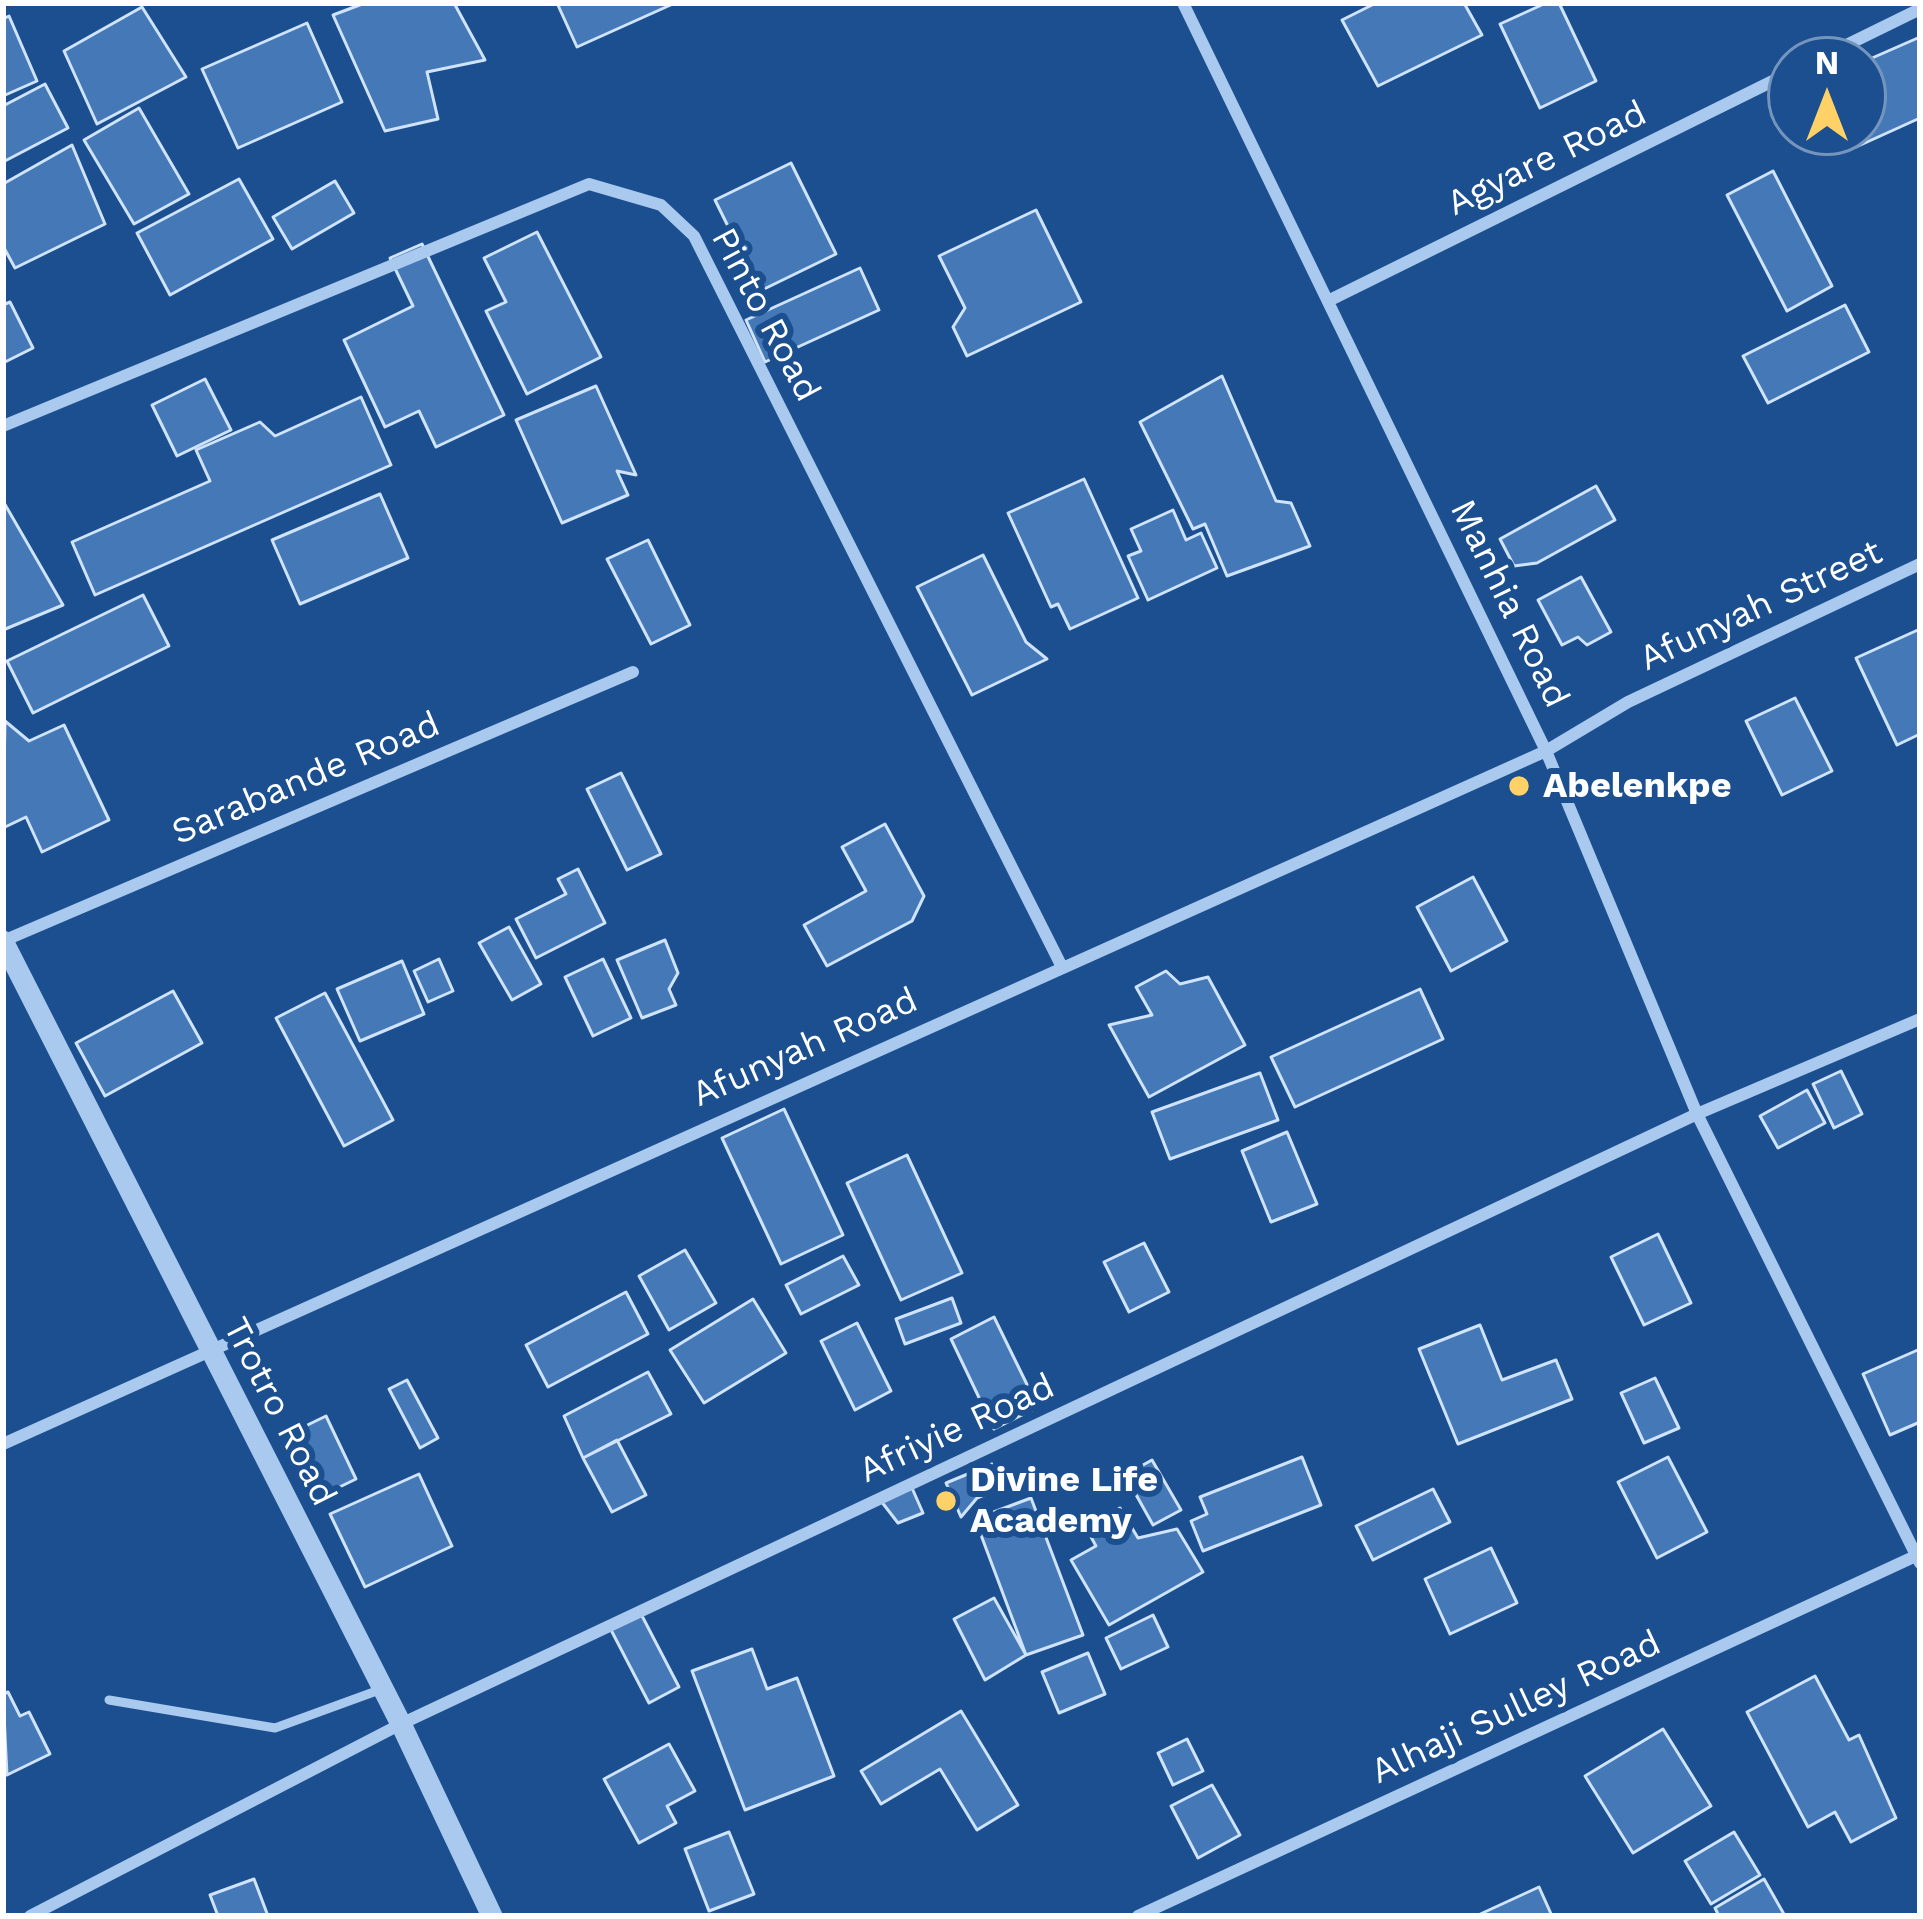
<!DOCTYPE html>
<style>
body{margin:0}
#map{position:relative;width:1923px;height:1919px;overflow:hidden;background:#1b4f8f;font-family:"Work Sans",sans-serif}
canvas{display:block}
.frame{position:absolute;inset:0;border:6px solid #fff;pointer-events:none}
.north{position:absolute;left:1767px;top:36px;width:120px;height:120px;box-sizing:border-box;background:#1b4f8f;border:3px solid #7695bc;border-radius:50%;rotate:0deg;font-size:33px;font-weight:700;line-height:48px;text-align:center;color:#fff}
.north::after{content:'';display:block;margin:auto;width:42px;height:54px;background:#ffd166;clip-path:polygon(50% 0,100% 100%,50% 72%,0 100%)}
</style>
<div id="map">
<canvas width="1923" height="1919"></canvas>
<div class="frame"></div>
<div class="north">N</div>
</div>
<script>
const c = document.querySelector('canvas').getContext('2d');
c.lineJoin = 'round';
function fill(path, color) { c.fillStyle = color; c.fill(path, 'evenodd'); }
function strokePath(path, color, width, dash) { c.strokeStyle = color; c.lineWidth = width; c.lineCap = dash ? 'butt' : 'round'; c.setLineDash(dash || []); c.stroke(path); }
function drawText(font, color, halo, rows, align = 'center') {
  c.font = font + ' "Work Sans",sans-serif'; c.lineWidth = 12; c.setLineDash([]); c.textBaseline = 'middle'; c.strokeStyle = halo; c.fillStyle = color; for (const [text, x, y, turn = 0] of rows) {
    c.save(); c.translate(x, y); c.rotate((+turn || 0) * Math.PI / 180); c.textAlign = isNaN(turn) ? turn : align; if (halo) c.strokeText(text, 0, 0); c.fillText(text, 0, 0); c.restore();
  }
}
const building = new Path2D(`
 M365 3H454L485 60 427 72 438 119 385 131 333 15Z
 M557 3H675L577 47Z
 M1376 3H1464L1482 35 1378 86 1342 20Z
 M1546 3H1559L1596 81 1540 108 1500 24Z
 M142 7 186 77 97 124 64 51Z
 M9 16 37 81 3 96V19Z
 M307 23 342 102 238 148 202 69Z
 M1920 37V118L1856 147 1845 132H1863V62Z
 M45 84 68 128 3 162V106Z
 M139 108 189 194 134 224 84 140Z
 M72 145 105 224 15 268 3 246V184Z
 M791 163 836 254 760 291 715 200Z
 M1773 171 1832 286 1787 311 1727 195Z
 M239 179 273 239 170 295 137 233Z
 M335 181 354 213 292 249 273 217Z
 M1036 210 1081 302 967 356 953 327 965 308 939 256Z
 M537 232 601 357 527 394 486 311 506 302 484 258Z
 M422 244 504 415 436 447 419 411 385 427 344 340 413 306 390 258Z
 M860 268 879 310 765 362 746 320Z
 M10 302 33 348 3 363V305Z
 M1845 305 1869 352 1768 403 1743 356Z
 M1222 376 1276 501 1291 503 1310 546 1227 576 1205 524 1193 529 1140 422Z
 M205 379 231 430 177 456 152 405Z
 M596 386 636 475 617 471 628 495 562 523 516 420Z
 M361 397 391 465 95 595 72 542 210 481 196 450 260 422 275 436Z
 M1084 479 1138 598 1070 629 1058 604 1051 607 1008 513Z
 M1596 486 1615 520 1537 563 1514 566 1500 539Z
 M380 494 408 558 300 604 272 540Z
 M3 501 63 605 3 630Z
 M1173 510 1186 540 1201 533 1217 568 1148 600 1128 556 1141 551 1131 529Z
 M648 540 690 625 651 644 607 559Z
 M983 555 1026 642 1047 659 972 695 917 587Z
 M1581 577 1611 632 1587 645 1578 637 1562 645 1538 600Z
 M143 595 169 646 33 713 7 661Z
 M1920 629V734L1897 745 1856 658Z
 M1795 698 1832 771 1782 795 1746 721Z
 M5 721 29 741 64 725 109 820 42 852 26 817 3 828Z
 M621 773 661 854 627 870 587 789Z
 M885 824 924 896 912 921 827 966 804 925 866 891 842 847Z
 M578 869 605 923 536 958 516 919 566 894 558 879Z
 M1473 877 1507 941 1451 971 1417 907Z
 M509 927 541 984 512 1000 479 943Z
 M665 940 678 973 669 989 676 1005 642 1018 617 960Z
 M439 959 453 991 428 1002 414 971Z
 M603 959 631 1018 593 1036 565 977Z
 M402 961 424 1014 360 1041 337 989Z
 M1166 971 1180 984 1208 977 1245 1045 1149 1097 1109 1025 1152 1015 1136 987Z
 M1420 989 1443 1039 1295 1107 1271 1057Z
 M173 991 202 1043 105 1096 76 1043Z
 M325 993 393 1120 344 1146 276 1018Z
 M1841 1071 1862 1114 1834 1128 1813 1084Z
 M1260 1073 1278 1120 1170 1159 1152 1112Z
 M1807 1090 1825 1123 1778 1148 1760 1116Z
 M784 1109 843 1235 781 1264 722 1138Z
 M1287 1132 1317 1204 1271 1222 1242 1151Z
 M907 1155 962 1273 901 1300 847 1183Z
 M1658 1234 1691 1303 1644 1325 1611 1257Z
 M1144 1243 1169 1292 1129 1312 1104 1262Z
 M685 1250 716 1303 669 1330 639 1276Z
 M843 1256 859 1285 801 1314 786 1285Z
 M626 1292 648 1334 548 1387 526 1345Z
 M952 1298 961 1323 905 1344 896 1319Z
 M753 1299 786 1353 704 1403 670 1350Z
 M994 1317 1038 1407 994 1429 951 1339Z
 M857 1323 891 1391 855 1410 821 1341Z
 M1480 1325 1502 1380 1556 1360 1572 1399 1458 1444 1419 1349Z
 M1920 1349V1422L1890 1435 1863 1374Z
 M648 1372 671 1414 583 1458 564 1416Z
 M1655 1378 1679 1428 1644 1443 1621 1393Z
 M407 1380 438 1438 420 1448 389 1389Z
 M326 1416 356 1479 317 1498 287 1435Z
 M617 1440 646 1495 612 1512 583 1458Z
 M1302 1457 1321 1505 1203 1551 1191 1521 1207 1514 1200 1497Z
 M1668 1457 1707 1532 1657 1558 1618 1482Z
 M1152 1460 1181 1510 1153 1525 1125 1475Z
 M992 1464 1003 1487 977 1498 961 1517 946 1483Z
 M419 1474 452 1546 365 1587 330 1514Z
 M912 1488 923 1513 898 1523 881 1501Z
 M1433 1489 1450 1522 1373 1560 1356 1526Z
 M1031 1498 1083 1635 1026 1655 975 1519Z
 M1120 1508 1138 1538 1177 1529 1203 1572 1109 1625 1071 1560 1096 1546 1086 1528Z
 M1491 1548 1517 1603 1450 1634 1425 1579Z
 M994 1598 1026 1655 985 1680 954 1619Z
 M640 1612 679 1687 649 1703 610 1628Z
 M1153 1615 1168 1647 1121 1669 1106 1638Z
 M752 1649 767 1689 797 1678 834 1776 745 1810 692 1671Z
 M1088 1653 1105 1694 1059 1713 1042 1672Z
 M1815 1676 1849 1740 1859 1735 1896 1818 1851 1842 1835 1812 1808 1827 1747 1712Z
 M8 1692 20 1716 29 1712 50 1754 7 1775 3 1694Z
 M961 1711 1018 1805 977 1830 940 1769 881 1804 861 1771Z
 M1663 1729 1711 1806 1633 1853 1585 1776Z
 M1187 1739 1203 1771 1173 1785 1158 1753Z
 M669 1744 695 1791 667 1806 676 1823 639 1843 604 1779Z
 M1212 1785 1240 1835 1198 1858 1171 1806Z
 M729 1832 754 1894 709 1911 685 1849Z
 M1734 1832 1760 1875 1711 1904 1685 1861Z
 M254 1879 268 1916H218L210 1895Z
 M1764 1879 1785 1916H1719L1715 1908Z
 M1539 1887 1552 1916H1476Z`);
fill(building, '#4478b7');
strokePath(building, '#cfe3fa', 3);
strokePath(new Path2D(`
 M109 1700 275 1728 382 1689`), '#a9c9ee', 9);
strokePath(new Path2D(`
 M1183 3 1546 751 1697 1114 1920 1563
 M1816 60 1920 9
 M1330 300 1791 72
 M3 426 589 184 661 205 694 236 1061 965
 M3 941 633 672
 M3 1444 1546 751 1628 702 1920 564
 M30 1916 401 1724 1697 1114 1920 1019
 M1138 1916 1920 1554`), '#a9c9ee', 12);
strokePath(new Path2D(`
 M3 941 401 1724 492 1916`), '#a9c9ee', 21);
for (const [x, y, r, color] of [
 [1519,786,12,"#ffd166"],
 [946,1501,12,"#ffd166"]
]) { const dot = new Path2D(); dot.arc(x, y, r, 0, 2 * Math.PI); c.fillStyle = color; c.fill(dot); strokePath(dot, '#1b4f8f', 4.5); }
drawText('36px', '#fff', '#1b4f8f', [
 ["Agyare Road",1547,159,-26],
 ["Pinto Road",765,315,62],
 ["Manhia Road",1509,604,64],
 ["Afunyah Street",1761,606,-25],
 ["Sarabande Road",306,779,-23],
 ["Afunyah Road",805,1048,-24],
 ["Trotro Road",279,1412,63],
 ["Afriyie Road",957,1429,-25],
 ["Alhaji Sulley Road",1516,1708,-25]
]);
drawText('bold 36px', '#fff', '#1b4f8f', [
 ["Abelenkpe",1543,786],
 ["Divine Life",970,1480],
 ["Academy",970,1521]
], 'left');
</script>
